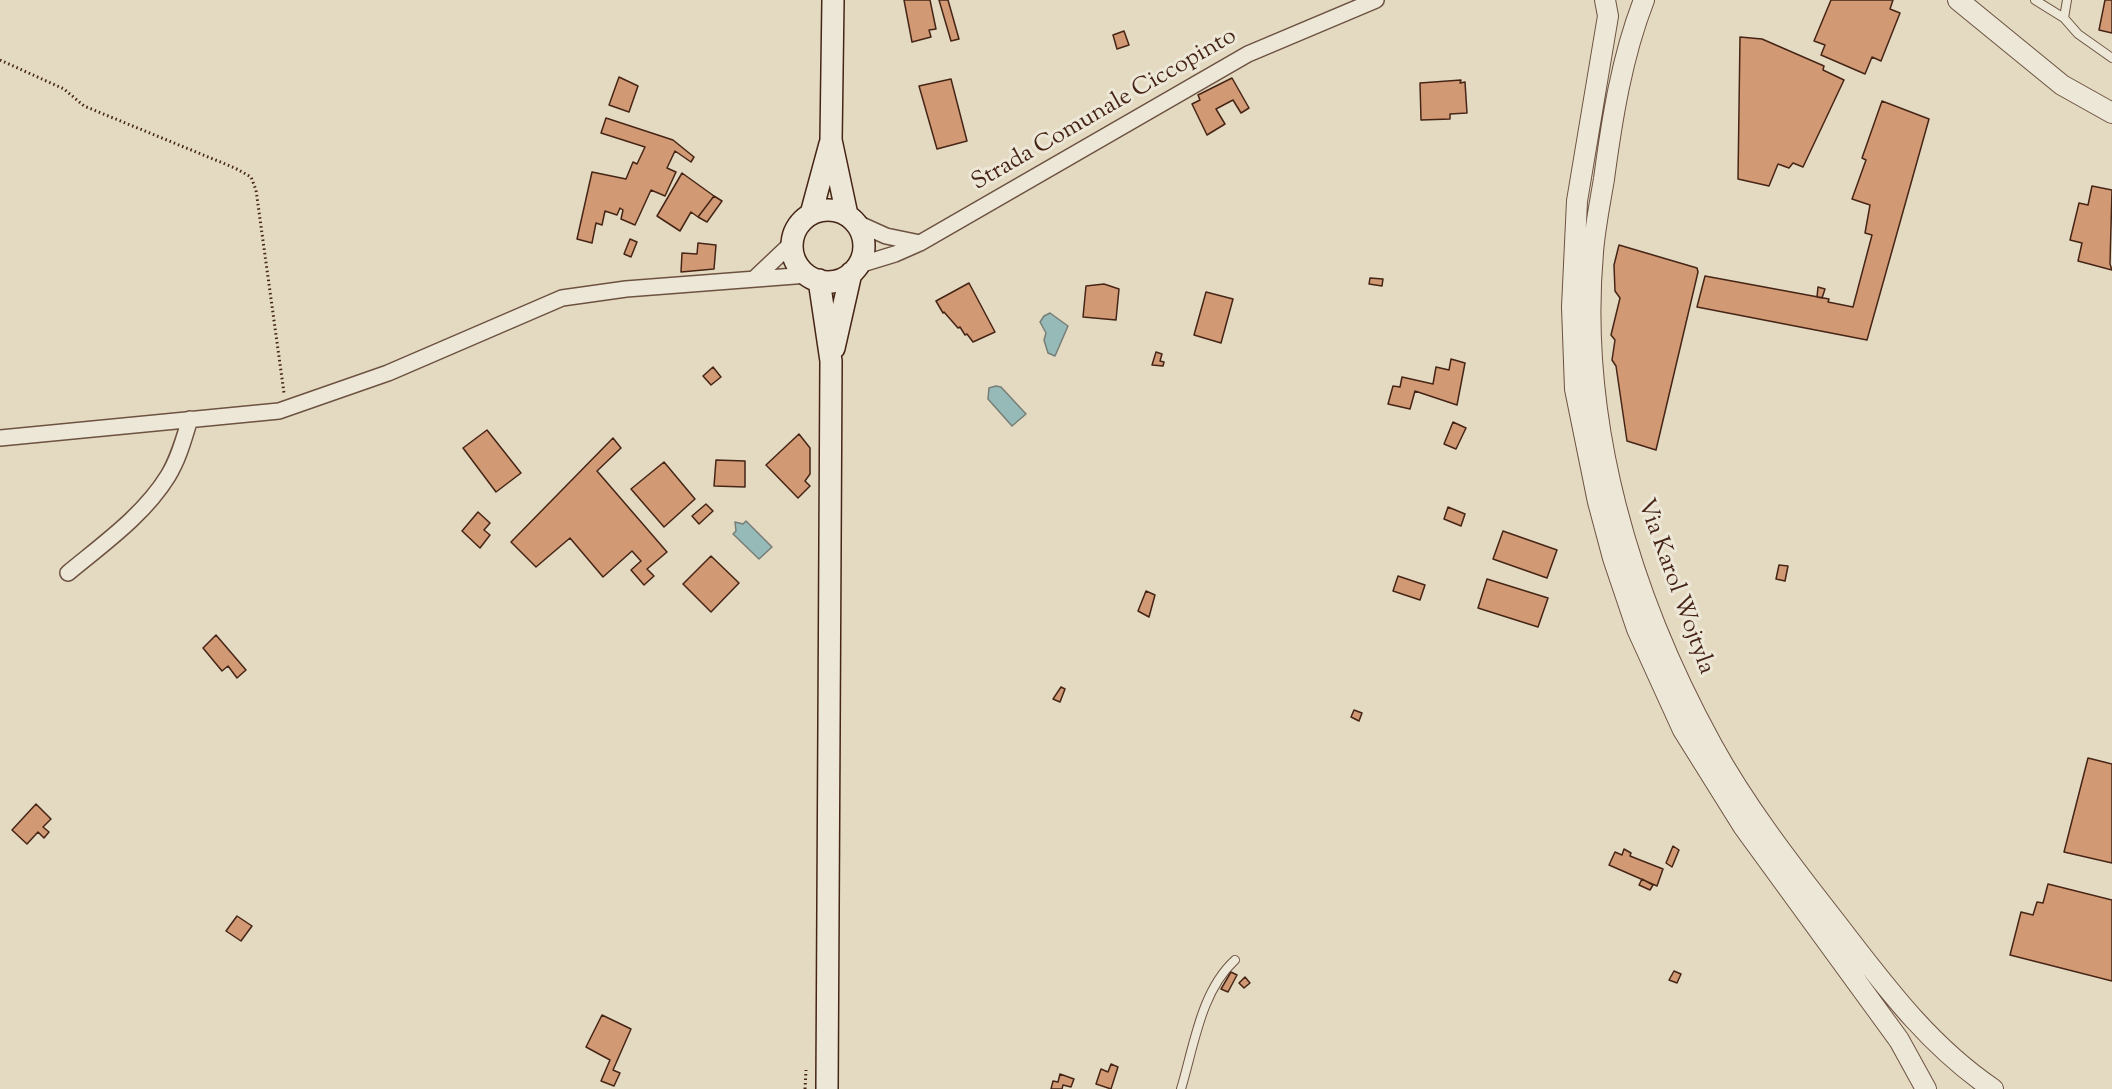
<!DOCTYPE html>
<style>
body{margin:0}
canvas{display:block;background:#e3dac1}
</style>
<canvas width="2112" height="1089"></canvas>
<script>
const c = document.querySelector('canvas').getContext('2d');
c.lineJoin = 'round';
function fill(path, color) { c.fillStyle = color; c.fill(path, 'evenodd'); }
function strokePath(path, color, width, dash) { c.strokeStyle = color; c.lineWidth = width; c.lineCap = dash ? 'butt' : 'round'; c.setLineDash(dash || []); c.stroke(path); }
function drawText(font, color, halo, rows, align = 'center') {
  c.font = font + ' "Sorts Mill Goudy",serif'; c.lineWidth = 6; c.setLineDash([]); c.textBaseline = 'middle'; c.strokeStyle = halo; c.fillStyle = color; for (const [text, x, y, turn = 0] of rows) {
    c.save(); c.translate(x, y); c.rotate((+turn || 0) * Math.PI / 180); c.textAlign = isNaN(turn) ? turn : align; if (halo) c.strokeText(text, 0, 0); c.fillText(text, 0, 0); c.restore();
  }
}
const water = new Path2D(`
 M1050 313 1068 326 1055 356 1048 353 1044 340 1046 333 1040 322 1044 316Z
 M996 386 1001 387 1026 414 1012 426 988 399 989 388Z
 M746 521 772 547 759 559 733 534 736 531 735 522 743 524Z`);
fill(water, '#96bab7');
strokePath(water, '#767e77', 1.5);
const building = new Path2D(`
 M904 0H930L936 29 929 30 931 37 912 42Z
 M939 0H948L959 39 951 41Z
 M1831 0H1893L1890 9 1900 13 1881 61 1872 57 1865 74 1821 55 1825 45 1814 41Z
 M2105 0H2112V33L2099 30Z
 M1124 31 1129 45 1117 49 1113 35Z
 M1740 37 1762 39 1824 66 1823 70 1844 80 1803 167 1793 163 1789 168 1778 164 1769 186 1738 179Z
 M619 77 638 86 629 112 609 105Z
 M1232 78 1249 108 1241 113 1233 100 1216 109 1225 124 1207 135 1192 104 1200 100 1198 95Z
 M951 79 967 141 937 149 919 86Z
 M1461 80 1460 83 1465 82 1467 113 1450 114V119L1421 120 1420 83Z
 M1882 101 1929 119 1867 340 1697 307 1705 276 1829 299 1828 302 1853 307 1872 235 1865 233 1870 205 1852 199 1866 160 1862 158Z
 M606 118 673 140 694 157 691 162 675 151 667 168 676 172 665 196 651 190 635 225 621 219 623 210 620 208 617 215 605 211 602 225 596 223 592 243 577 239 592 172 626 179 633 162 637 164 645 147 601 133Z
 M682 173 714 196 698 217 691 212 680 231 657 216Z
 M2092 186 2112 190 2110 264 2112 270 2078 261 2082 243 2070 240 2079 203 2088 205Z
 M714 196 722 201 707 222 698 217Z
 M630 239 637 242 631 257 624 254Z
 M698 243 716 245 714 269 681 272 682 253 697 254Z
 M1619 245 1697 268 1698 272 1656 450 1627 441 1616 366 1612 360 1615 340 1611 335 1620 298 1615 291 1614 265Z
 M1370 278 1383 279 1382 286 1369 284Z
 M969 283 995 332 973 342 967 334 965 335 960 327 958 328 944 312 943 313 936 301Z
 M1104 284 1119 289 1116 320 1083 317 1086 286Z
 M1818 287 1825 289 1822 298 1817 297Z
 M1206 292 1233 299 1221 343 1194 335Z
 M1156 352 1162 354 1160 361 1164 362 1163 366 1152 365Z
 M1451 359 1465 363 1457 405 1415 391 1410 409 1388 404 1393 386 1400 387 1402 377 1433 384 1436 367 1449 370Z
 M713 367 721 377 711 385 703 376Z
 M1453 422 1466 428 1456 449 1444 444Z
 M487 430 521 473 496 492 463 448Z
 M799 434 810 448V474L805 481 810 486 798 498 766 465Z
 M613 438 621 448 597 471 667 552 647 569 654 576 644 585 631 570 641 561 632 551 603 577 570 538 536 567 511 542Z
 M716 460 745 461V487L714 486Z
 M664 462 695 499 664 527 631 489Z
 M706 504 713 511 699 524 692 516Z
 M1448 507 1465 514 1461 526 1444 519Z
 M478 512 490 523 484 530 490 535 480 548 462 531Z
 M1503 531 1557 550 1547 578 1493 559Z
 M711 556 739 583 711 612 683 584Z
 M1779 565 1788 566 1785 581 1776 579Z
 M1398 576 1425 585 1420 600 1393 591Z
 M1487 579 1548 598 1538 627 1478 608Z
 M1146 591 1155 595 1149 617 1138 611Z
 M216 635 246 670 237 678 228 666 222 671 203 648Z
 M1061 687 1065 689 1060 702 1053 699Z
 M1354 710 1362 713 1359 721 1351 717Z
 M2088 758 2112 764V863L2064 852Z
 M36 804 51 819 43 827 49 832 44 838 38 832 27 844 12 830Z
 M1673 846 1679 850 1672 867 1666 863Z
 M1624 849 1631 853 1630 856 1663 869 1657 886 1609 865 1615 852 1622 855Z
 M1642 879 1653 885 1650 890 1639 885Z
 M2048 884 2112 900V981L2010 955 2021 912 2033 915 2037 902 2043 903Z
 M237 916 252 926 241 941 226 931Z
 M1674 971 1681 974 1677 983 1669 980Z
 M1231 972 1237 975 1228 992 1221 989Z
 M1245 977 1250 983 1244 988 1239 983Z
 M602 1015 631 1029 613 1070 620 1073 614 1086 601 1081 610 1060 586 1047Z
 M1111 1064 1118 1067 1111 1089 1096 1084 1101 1069 1108 1072Z
 M1060 1074 1074 1079 1071 1087 1063 1085 1062 1089H1051L1053 1081 1058 1082Z`);
fill(building, '#d19974');
strokePath(building, '#462516', 1.5);
const service = new Path2D(`
 M2035 0 2064 18 2078 34 2112 58
 M2064 18 2067 0
 M1181 1089C1194 1046 1201 991 1235 960`);
const minor = new Path2D(`
 M855 222 886 236 920 243
 M859 265 895 254 920 243 1248 54 1376 0
 M755 278 792 243
 M0 438 279 411 388 373 562 298 626 289 808 275
 M68 573C103 544 144 515 168 476 179 458 184 438 190 419`);
const tertiary = new Path2D(`
 M1605 0 1608 16 1577 201 1572 307 1575 389 1598 502 1613 558 1637 629 1683 730 1743 826 1899 1040 1926 1089
 M1644 0C1622 56 1612 119 1604 179 1600 203 1595 227 1593 252 1578 423 1630 596 1712 745 1745 805 1788 861 1831 916 1880 979 1925 1043 1993 1089
 M1958 0 2062 85 2112 113`);
const secondary = new Path2D(`
 M833 0 831 140 847 215
 M792 246a36 36 0 1 1 72 0a36 36 0 1 1-72 0Z
 M811 214 830 144
 M819 280 831 361 827 1089
 M834 348 851 273`);
strokePath(service, '#6d5241', 10);
strokePath(minor, '#6d5241', 18);
strokePath(tertiary, '#6d5241', 22);
strokePath(secondary, '#462516', 24);
strokePath(new Path2D(`
 M0 60 64 89 84 106 235 168 251 177 256 190 284 393
 M805 1089 806 1070`), '#462516', 3, [1.5, 3]);
strokePath(service, '#ede7d7', 8);
strokePath(minor, '#ede7d7', 15);
strokePath(tertiary, '#ede7d7', 20);
strokePath(secondary, '#ede7d7', 21);
drawText('24px', '#462516', '#ede7d7', [
 ["Strada Comunale Ciccopinto",1105,111,-30],
 ["Via Karol Wojtyla",1674,587,70]
]);
</script>
